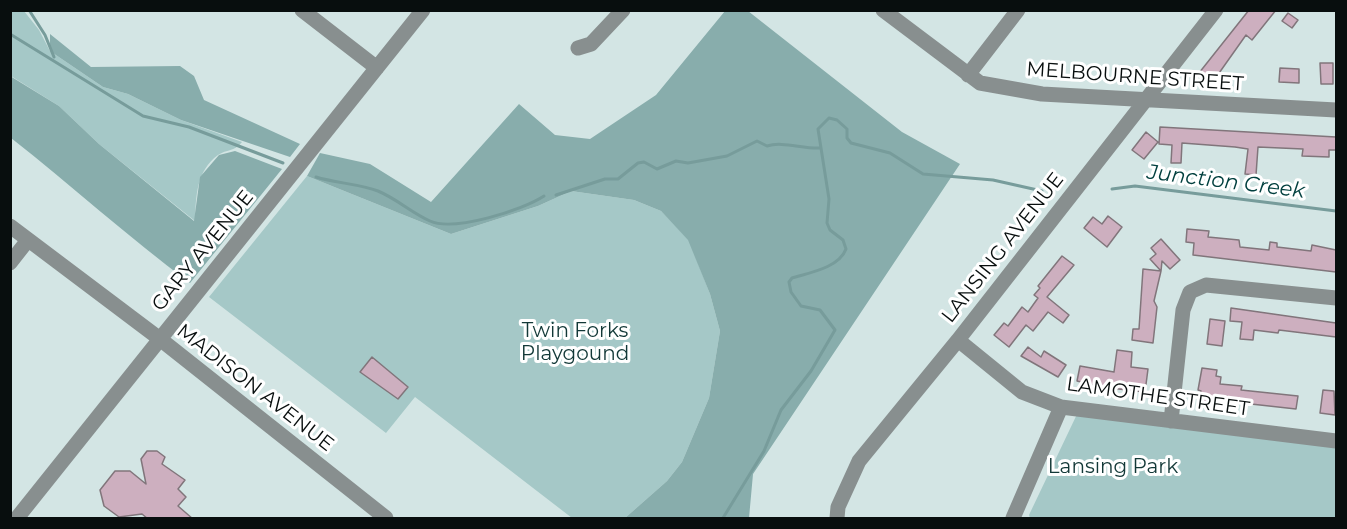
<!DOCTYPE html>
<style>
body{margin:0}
#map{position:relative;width:1347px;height:529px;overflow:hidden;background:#d3e5e4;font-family:Montserrat,sans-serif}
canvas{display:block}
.frame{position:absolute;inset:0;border:12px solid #080e0e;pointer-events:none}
</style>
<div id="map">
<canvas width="1347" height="529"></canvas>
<div class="frame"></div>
</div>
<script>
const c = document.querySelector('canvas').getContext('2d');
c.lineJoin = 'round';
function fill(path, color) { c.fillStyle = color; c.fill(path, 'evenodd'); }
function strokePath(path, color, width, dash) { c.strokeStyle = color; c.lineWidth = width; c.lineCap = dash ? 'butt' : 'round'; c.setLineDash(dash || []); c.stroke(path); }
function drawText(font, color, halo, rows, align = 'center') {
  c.font = font + ' Montserrat,sans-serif'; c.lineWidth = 6; c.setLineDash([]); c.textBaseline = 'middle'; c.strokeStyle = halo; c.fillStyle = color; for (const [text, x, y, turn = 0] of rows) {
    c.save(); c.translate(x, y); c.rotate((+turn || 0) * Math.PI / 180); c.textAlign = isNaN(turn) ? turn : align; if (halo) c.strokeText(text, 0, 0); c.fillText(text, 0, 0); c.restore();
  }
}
fill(new Path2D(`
 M10 11H24L39 30 50 51 103 87 128 94 181 120 242 142C234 152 227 149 218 155 196 171 196 197 195 221L99 144 59 106 11 76Z
 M307 176 451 234 538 206 571 191 634 200 661 211 689 240 710 294 720 331 709 398 682 462 667 481 625 518H572L415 397 386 433 209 297Z
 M1079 410 1336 440V518H1030L1029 515Z`), '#a5c8c7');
fill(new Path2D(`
 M725 11H748L902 132 960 164 753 474 749 518H625L667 481 682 462 709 398 720 331 710 294 688 240 661 211 634 200 571 191 538 206 451 234 307 176 320 153 370 164 431 202 519 104 555 135 590 139 656 95Z
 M50 34 91 67 180 66 194 76 204 100 300 144 290 157 181 120 128 94 103 87 50 51Z
 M10 76 59 106 99 144 194 221 200 177 219 155 235 151 282 169 190 283C128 237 71 185 11 138Z`), '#88adac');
strokePath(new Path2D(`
 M29 10 45 35 54 57
 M10 34 143 116 189 127 283 163
 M316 177C335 183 360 184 378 191 397 199 412 213 430 221 454 232 523 210 544 196
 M1112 189 1135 186 1336 211
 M556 195 605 179H618L638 163 644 162 657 169 676 161 688 163 727 156 757 141 767 146C782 141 803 149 820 148
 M723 518 764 451 781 410 811 371 835 330 820 310 801 306 791 292 789 282 792 278C808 273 839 268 846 249L843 240 830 230 827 223 829 199 818 129 829 118 837 120 847 129V138L851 143 890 153 923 174 993 180 1042 191`), '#779c9b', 3);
const building = new Path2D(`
 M1249 10H1276L1252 40 1246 35 1212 83 1199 73Z
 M1288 13 1298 20 1292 28 1282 21Z
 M1320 63H1333V84H1321Z
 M1280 68 1299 69V83L1279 82Z
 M1160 127 1336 137V150H1329V157L1302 156 1303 149 1258 147 1256 175 1245 174 1248 149 1235 147 1182 143 1181 163H1171L1172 145 1159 144Z
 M1146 132 1158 142 1144 159 1132 150Z
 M1108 216 1122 227 1107 247 1084 228 1093 217 1102 224Z
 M1187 229 1209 231 1208 237 1239 240 1240 247 1269 250 1270 242 1277 243V247L1311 251 1312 245 1336 250V272L1193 255 1194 243 1186 242Z
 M1161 239 1180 260 1170 269 1162 261 1161 271 1150 259 1156 254 1151 248Z
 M1062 256 1074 265 1047 297 1069 315 1063 323 1048 312 1033 331 1026 325 1009 347 994 335 1004 323 1008 326 1022 307 1028 312 1038 298 1034 295 1040 288 1038 286Z
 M1143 269 1161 271 1154 301 1157 307 1153 343 1132 340 1133 329H1139Z
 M1231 308 1336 323V337L1279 330 1278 333 1254 330 1253 340 1240 339 1242 322 1230 321Z
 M1210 319 1225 321 1222 346 1207 344Z
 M1028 347 1041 357 1044 351 1066 365 1058 377 1021 356Z
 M1117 350 1132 352 1131 367 1148 369 1145 392 1101 387 1077 381 1080 366 1114 372Z
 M372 357 408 387 398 399 360 372Z
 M1202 368 1217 370 1216 376 1221 377 1220 384 1242 386 1241 390 1298 396 1296 409 1215 400V403L1199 401 1201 391 1198 390Z
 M1323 390 1334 391 1335 415 1320 413Z
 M147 451H157L165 457 162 464 185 480 178 489 186 497 178 506 193 519H148L142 514 119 517 104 506 100 490 115 471H130L146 484 141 459Z`);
fill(building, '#cdafbf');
strokePath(building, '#81757b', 1.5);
strokePath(new Path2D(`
 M302 10 377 68
 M883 10 980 83 1042 94 1336 110
 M578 48 591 44 623 10
 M968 75 1018 10
 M10 226 160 339 386 518
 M10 263 28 240
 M958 340 1022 392 1061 407 1336 441
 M1171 421 1183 310 1190 292 1206 285 1336 298
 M17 518 423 10
 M837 518 838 507 859 461 958 340 1216 10
 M1013 518 1061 407`), '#888f8f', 15);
drawText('20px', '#080e0e', '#fff', [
 ["MELBOURNE STREET",1135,77,4],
 ["LANSING AVENUE",1003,248,-52],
 ["GARY AVENUE",203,251,-51],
 ["MADISON AVENUE",255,388,38],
 ["LAMOTHE STREET",1158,397,8]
]);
drawText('20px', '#123837', '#fff', [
 ["Twin Forks",575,331],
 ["Playgound",575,354],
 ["Lansing Park",1113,467]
]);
drawText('italic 21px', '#02403f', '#fff', [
 ["Junction Creek",1226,182,7]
]);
</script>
